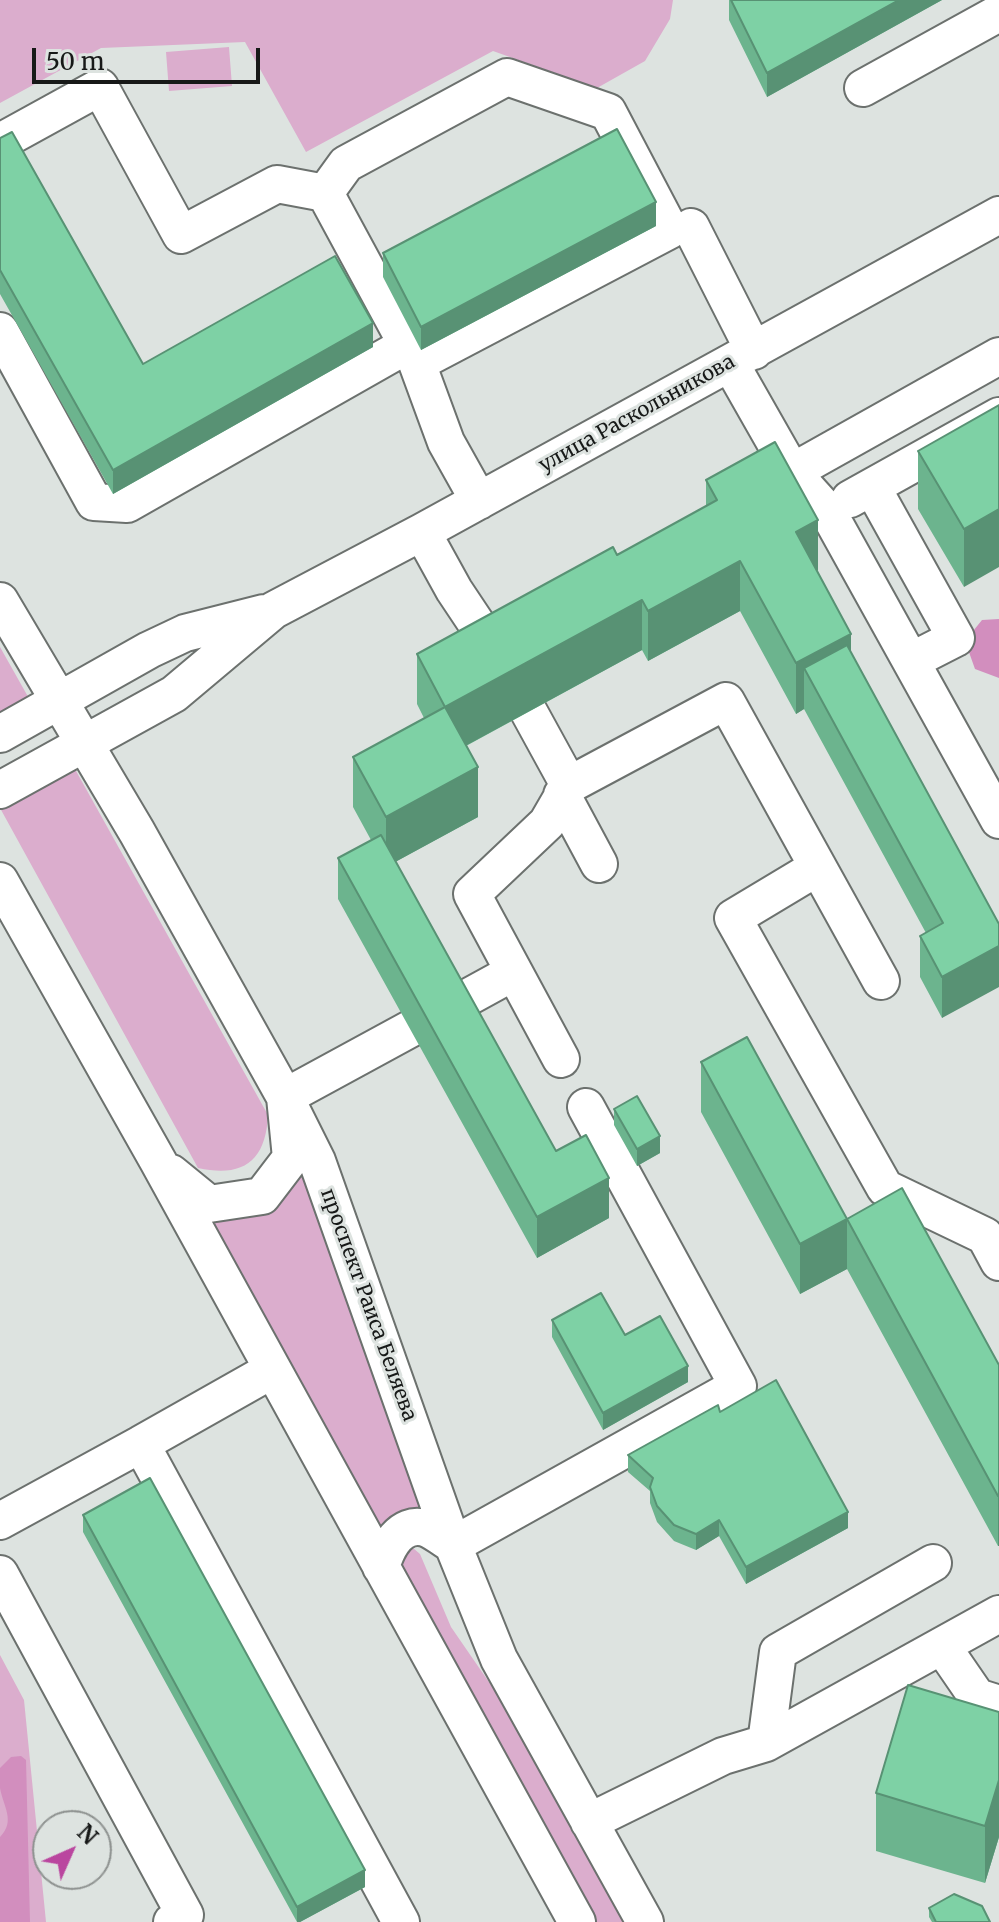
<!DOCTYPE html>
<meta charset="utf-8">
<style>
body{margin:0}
#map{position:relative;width:999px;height:1922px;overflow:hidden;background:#dde3e0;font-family:Merriweather,serif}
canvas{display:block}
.north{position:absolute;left:32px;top:1810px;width:80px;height:80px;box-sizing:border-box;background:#dde3e0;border:2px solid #8e9290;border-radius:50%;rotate:45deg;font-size:22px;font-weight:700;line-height:32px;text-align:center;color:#171918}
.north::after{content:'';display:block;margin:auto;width:28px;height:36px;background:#ba469f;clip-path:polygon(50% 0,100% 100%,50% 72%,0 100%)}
.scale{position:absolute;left:32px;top:48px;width:228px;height:36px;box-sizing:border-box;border:4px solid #171918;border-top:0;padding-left:10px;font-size:24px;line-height:28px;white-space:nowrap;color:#171918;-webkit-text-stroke:6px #dde3e0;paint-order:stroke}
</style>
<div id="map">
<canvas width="999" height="1922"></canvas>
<div class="north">N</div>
<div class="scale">50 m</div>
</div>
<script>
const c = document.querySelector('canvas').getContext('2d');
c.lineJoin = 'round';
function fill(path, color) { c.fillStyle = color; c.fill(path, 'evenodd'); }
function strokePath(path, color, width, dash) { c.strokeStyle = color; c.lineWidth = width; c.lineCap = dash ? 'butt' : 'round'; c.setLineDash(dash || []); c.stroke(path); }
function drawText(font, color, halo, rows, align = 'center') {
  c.font = font + ' Merriweather,serif'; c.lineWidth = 6; c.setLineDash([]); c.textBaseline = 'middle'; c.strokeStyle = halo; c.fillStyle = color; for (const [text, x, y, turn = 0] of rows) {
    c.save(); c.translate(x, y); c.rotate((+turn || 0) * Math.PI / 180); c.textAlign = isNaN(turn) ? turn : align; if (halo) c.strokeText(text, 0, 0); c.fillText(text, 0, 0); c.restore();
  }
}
fill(new Path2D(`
 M0 0H673L670 19 645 61 597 88 493 51 306 152 245 42 101 48 0 103Z
 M229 47 232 86 169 91 166 52Z
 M0 647 31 702 0 719Z
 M71 762 268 1115C266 1161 243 1178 198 1168L0 808V799Z
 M305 1167 423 1514 379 1533 208 1212Z
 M413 1548 420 1554 451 1627 513 1717 629 1922H596L396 1566 405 1549Z
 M0 1655 24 1700 46 1922H0Z`), '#dbadcd');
fill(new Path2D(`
 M999 619V678L975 669 965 641 982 620Z
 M21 1756 26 1760 30 1922H0V1837C16 1821 3 1806 0 1788 0 1782 0 1774 0 1768L11 1757Z`), '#d28ebe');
const minor = new Path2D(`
 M863 88 999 13
 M0 142 100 87 181 235 277 184 325 193
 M691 227 754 351
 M0 331 94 502 127 504 407 345
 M417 363 325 193 346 164 507 77 608 112 670 230 417 363 446 442 479 501
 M730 363 792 472 828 512 999 820
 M792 472 999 356
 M872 487 956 638 911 661
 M850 499 999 416
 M422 532 454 590 500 659
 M0 601 137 832 285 1097 317 1161 453 1545 499 1659 645 1922
 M529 712 569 785
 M0 734 149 650 185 633 264 613
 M0 790 174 694 274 610 422 532 999 215
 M562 795 599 864
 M818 867 733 918 885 1188 985 1236 999 1262
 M0 881 158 1161 577 1922
 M452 1006 514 972
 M561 1059 472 894 547 823 569 785 726 701 881 981
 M171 1173 209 1204 262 1196 291 1158 285 1097 410 1029
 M141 1444 272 1370
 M0 1521 141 1444 401 1922
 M381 1567C387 1548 400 1521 425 1528 434 1531 445 1540 453 1545L738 1386 586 1107
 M0 1574 185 1915 172 1922
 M942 1646 977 1697 999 1704
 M766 1743 778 1652 933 1563
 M589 1822 723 1756 766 1743 999 1614`);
strokePath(minor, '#6c716e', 40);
strokePath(minor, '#fff', 36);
fill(new Path2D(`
 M729 0H942L767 97 729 20Z
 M0 138 143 364 373 347 113 494 0 294Z
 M656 226 421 350 383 277V253Z
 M999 405 964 587 918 509V451Z
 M706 480 818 570 817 571 851 652 999 924 942 1018 920 977V936L926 933 804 709 796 714 740 611 648 661 642 650 466 746 478 817 395 862 556 1151 609 1218 537 1258 338 899V858L371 840 353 807V757L424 718 417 704V654L617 555 706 506Z
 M701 1062 847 1219 999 1365 998 1546 847 1269 800 1294 701 1112Z
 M614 1109 660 1153 637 1166 614 1125Z
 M552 1320 625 1335 688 1382 603 1430 552 1337Z
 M720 1412 848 1528 746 1584 719 1536 696 1550 674 1541 657 1522 650 1503V1491L628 1472V1455Z
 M83 1515 365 1887 300 1922H297L83 1532Z
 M999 1712V1837L985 1883 876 1851V1793Z
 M929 1908 990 1922H932L929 1917Z`), '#6cb48e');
fill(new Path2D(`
 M899 0H942L767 97V73Z
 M656 202V226L421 350V327Z
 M373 323V347L113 494V470Z
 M999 509V567L964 587V529Z
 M818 520V570L796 582V532Z
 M740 561V611L648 661V611Z
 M642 600V650L445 757V707Z
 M851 634V684L804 668V709L796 714V663Z
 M478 767V817L386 867V817Z
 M999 946V987L942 1018V977Z
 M660 1136V1153L637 1166V1149Z
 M609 1178V1218L537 1258V1217Z
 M847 1219V1269L800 1294V1244Z
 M688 1366V1382L603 1430V1413Z
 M998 1496H999V1546H998Z
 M848 1512V1528L746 1584V1567Z
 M719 1520V1536L696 1550V1534Z
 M999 1780V1837L985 1883V1826Z
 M365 1870V1887L300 1922H297V1907Z`), '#589274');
const building = new Path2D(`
 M731 0H899L767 73Z
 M617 129 656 202 421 327 383 253Z
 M12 132 143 364 335 256 373 323 113 470 0 270V138Z
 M999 405V509L964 529 918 451Z
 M775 442 818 520 796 532 851 634 796 663 740 561 648 611 642 600 445 707 478 767 386 817 353 757 445 707 417 654 613 547 617 555 717 500 706 480Z
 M847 645 999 924V946L942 977 920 936 943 923 804 668Z
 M381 835 556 1151 586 1135 609 1178 537 1217 338 858Z
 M747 1037 847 1219 800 1244 701 1062Z
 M637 1096 660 1136 637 1149 614 1109Z
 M902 1188 999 1365V1496H998L847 1219Z
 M601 1293 625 1335 660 1316 688 1366 603 1413 552 1320Z
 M776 1380 848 1512 746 1567 719 1520 696 1534 674 1525 657 1506 650 1487 653 1478 628 1455 718 1405 720 1412Z
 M150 1478 365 1870 297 1907 83 1515Z
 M908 1685 999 1712V1780L985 1826 876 1793Z
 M954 1894 982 1906 990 1922H936L929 1908Z`);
fill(building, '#7ed1a5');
strokePath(building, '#589274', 2);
drawText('20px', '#171918', '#dde3e0', [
 ["улица Раскольникова",637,414,-29],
 ["проспект Раиса Беляева",368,1305,70]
]);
</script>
